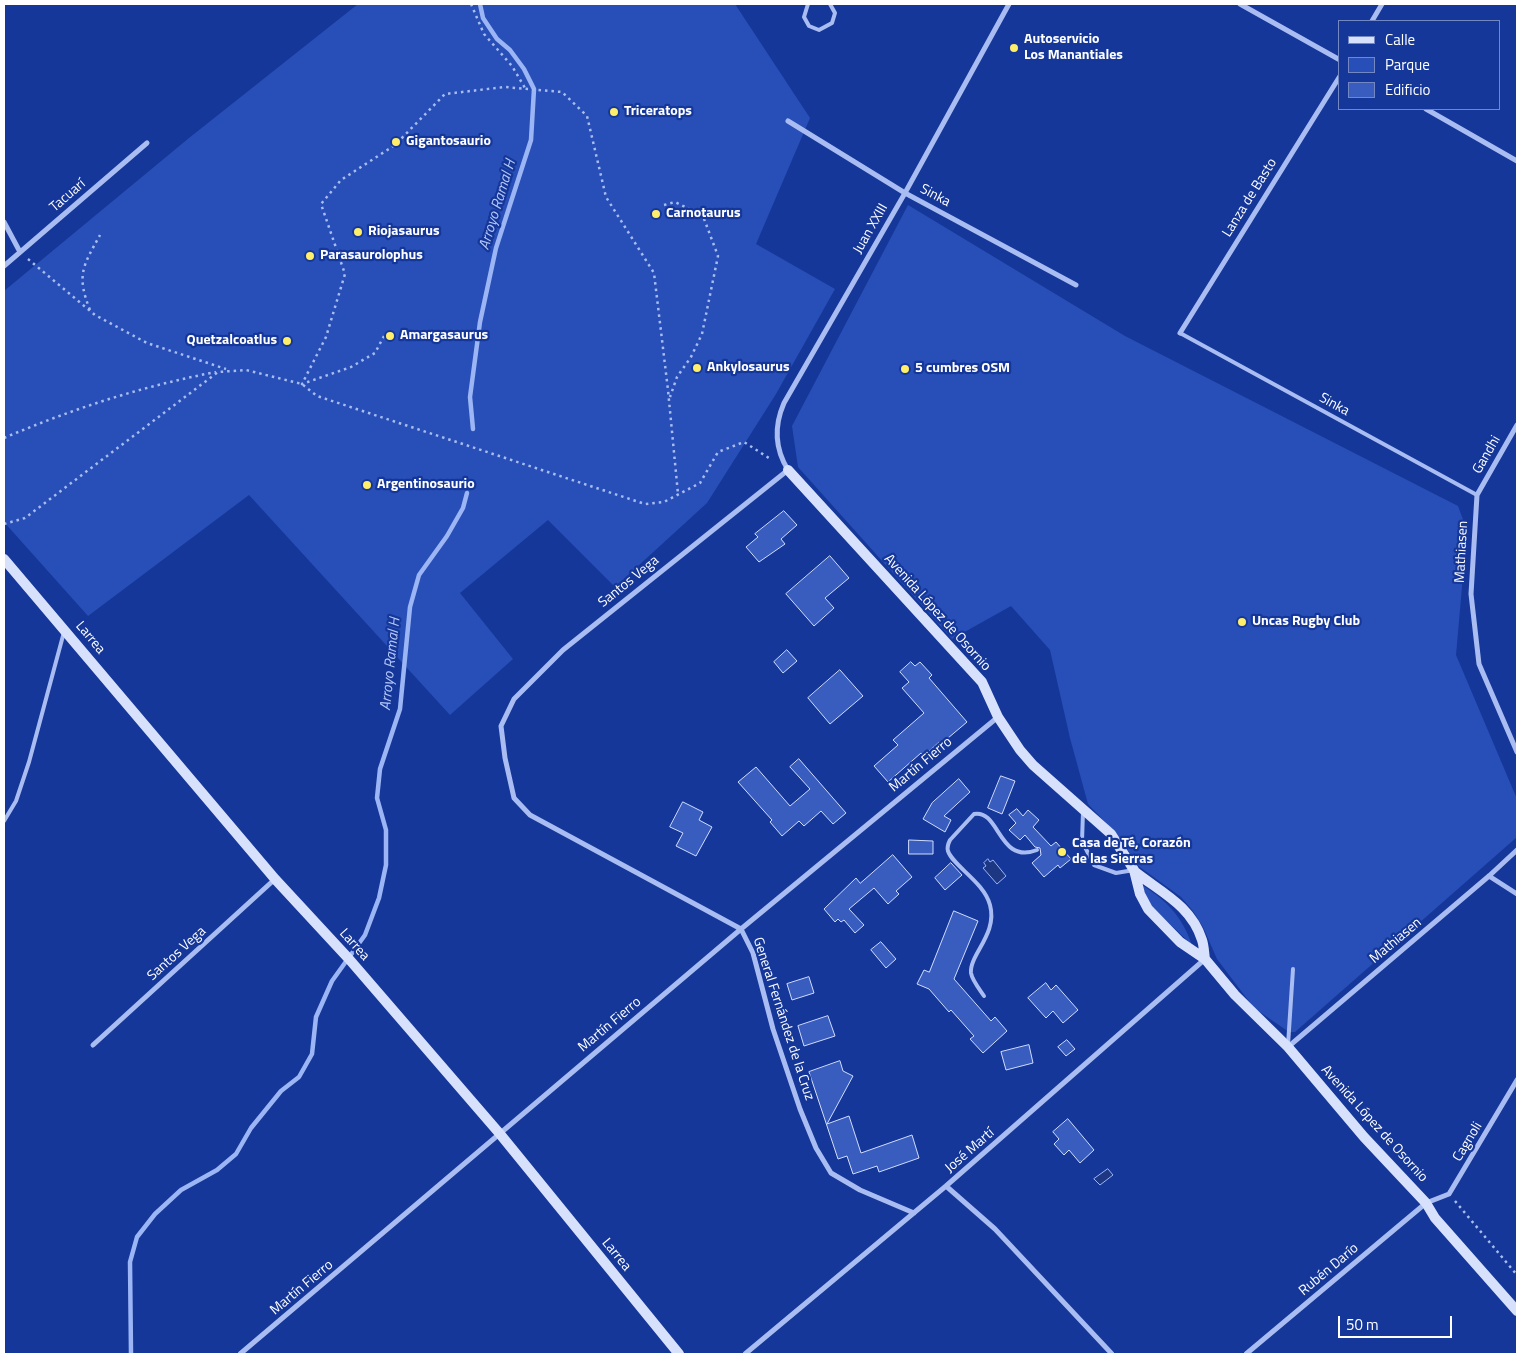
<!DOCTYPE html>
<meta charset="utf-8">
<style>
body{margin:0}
#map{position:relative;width:1521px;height:1358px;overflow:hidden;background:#153799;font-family:"Titillium Web",sans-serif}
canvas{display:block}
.frame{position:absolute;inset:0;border:5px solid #fff;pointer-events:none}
.legend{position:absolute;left:1338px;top:20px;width:162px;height:90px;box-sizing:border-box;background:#153799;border:1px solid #7387c2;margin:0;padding:6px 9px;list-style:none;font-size:15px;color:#fff}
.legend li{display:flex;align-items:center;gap:10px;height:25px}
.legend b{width:25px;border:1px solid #7387c2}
.scale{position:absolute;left:1338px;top:1316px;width:114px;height:22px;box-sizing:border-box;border:2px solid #fff;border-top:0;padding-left:6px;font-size:15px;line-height:18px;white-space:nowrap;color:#fff;-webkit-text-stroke:4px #153799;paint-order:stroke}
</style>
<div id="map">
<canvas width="1521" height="1358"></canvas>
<div class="frame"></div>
<ul class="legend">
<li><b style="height:6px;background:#d8e1fc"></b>Calle</li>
<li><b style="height:14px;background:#284fb7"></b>Parque</li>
<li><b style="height:14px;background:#395dbe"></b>Edificio</li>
</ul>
<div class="scale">50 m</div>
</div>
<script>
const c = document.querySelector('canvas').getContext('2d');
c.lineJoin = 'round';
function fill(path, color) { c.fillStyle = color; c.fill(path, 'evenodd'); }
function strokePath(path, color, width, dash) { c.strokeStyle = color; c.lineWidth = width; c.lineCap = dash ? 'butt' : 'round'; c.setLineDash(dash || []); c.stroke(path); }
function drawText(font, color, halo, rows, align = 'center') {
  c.font = font + ' "Titillium Web",sans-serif'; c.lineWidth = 4.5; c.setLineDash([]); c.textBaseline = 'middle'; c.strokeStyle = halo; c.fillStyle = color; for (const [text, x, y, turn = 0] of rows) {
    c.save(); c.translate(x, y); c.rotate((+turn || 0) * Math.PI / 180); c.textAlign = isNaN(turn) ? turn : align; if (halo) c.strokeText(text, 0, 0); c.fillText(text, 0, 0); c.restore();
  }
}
fill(new Path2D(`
 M358 4H735L810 118 756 244 835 289 776 394 707 503 615 587 548 520 460 593 513 659 450 715 249 495 88 616 4 522V291L189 138Z
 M908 205 1125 336 1458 506 1467 530 1456 655 1517 799V837L1295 1032H1289L1254 1008 1217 959 1203 927 1193 911 1181 897 1137 865 1121 839 1088 804 1070 738 1050 650 1011 606 952 639 798 467 792 426Z
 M1142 885C1167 901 1182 916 1192 945L1150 905Z`), '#284fb7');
const water = new Path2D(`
 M988 859 990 862 993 860 1006 876 997 884 983 868 986 866 984 863Z
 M1108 1169 1113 1175 1100 1185 1094 1179Z`);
fill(water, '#1e3782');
strokePath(water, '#9bb5f5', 1);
strokePath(new Path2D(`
 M473 429 470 397 480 322 496 248 531 140 534 89 524 69 510 50 497 39 483 18 480 4
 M131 1354 130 1262 137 1237 155 1214 181 1190 217 1170 236 1154 251 1128 281 1091 299 1077 312 1054 316 1017 332 981 365 935 379 898 386 865V830L377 798 380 769 400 709 410 607 419 575 447 536 463 508 467 493`), '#9bb5f5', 4.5);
const building = new Path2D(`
 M784 511 797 525 781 539 785 544 759 562 746 547 758 537 755 534Z
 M830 556 849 578 825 598 834 608 814 626 786 594Z
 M787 650 797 661 783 673 774 662Z
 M911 662 915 666 920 662 932 675 929 678 967 722 941 744 939 742 924 756 921 753 888 782 874 766 898 745 893 740 924 713 902 688 909 682 900 672Z
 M840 670 863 696 830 724 808 698Z
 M799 759 846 813 833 824 821 811 804 826 799 821 782 836 770 822 772 820 738 782 756 767 790 806 810 789 790 767Z
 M1001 776 1015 781 1002 814 988 808Z
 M959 779 970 792 944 816 951 820 945 832 923 819 932 803Z
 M683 802 703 812 699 820 712 827 696 856 676 846 683 833 670 827Z
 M1017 809 1023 816 1028 810 1039 820 1033 827 1051 846 1056 842 1071 859 1060 868 1058 865 1044 877 1032 863 1041 855 1040 848 1035 847 1025 835 1020 840 1009 830 1016 823 1009 815Z
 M909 840 933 841V854H909Z
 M893 855 912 877 896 891 899 894 888 904 874 888 849 909 864 925 855 933 844 920 841 922 838 919 835 922 824 909 856 878 860 883Z
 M951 863 962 875 945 890 935 878Z
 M954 911 978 921 954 979 991 1021 995 1017 1007 1031 983 1053 970 1039 974 1036 951 1010 949 1012 929 989 917 984 924 970 929 972Z
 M881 942 896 959 886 968 871 950Z
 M809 977 814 993 792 1000 787 984Z
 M1046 983 1051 990 1056 985 1078 1010 1063 1023 1053 1011 1046 1018 1028 998Z
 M828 1016 835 1036 804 1046 798 1026Z
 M1067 1040 1075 1049 1066 1056 1058 1047Z
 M1029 1045 1033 1063 1006 1070 1001 1052Z
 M840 1061 843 1071 853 1076 827 1124 849 1116 861 1153 912 1135 919 1158 879 1172 877 1166 853 1174 847 1156 838 1159 809 1072Z
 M1068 1119 1094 1150 1080 1163 1069 1150 1064 1155 1054 1144 1059 1139 1053 1132Z`);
fill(building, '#395dbe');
strokePath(building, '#d0dcfd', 1);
strokePath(new Path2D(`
 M471 4 484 34 512 66 525 88
 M664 205 675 202 703 216 718 256 702 334 691 357 677 377 670 397
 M28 259 95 315 147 343 226 369
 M90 310C76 275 83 266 100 235
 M384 336 375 353 351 367 302 384 326 337 345 274 321 204 341 180 395 145 445 94 505 87 562 92 587 116 606 197 654 273 668 390 678 494
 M4 438C72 409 143 386 216 372
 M4 524 25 518 218 372 246 370 302 384 317 396 645 504 664 502 700 483 718 452 744 442 772 460
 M1455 1201 1517 1275`), '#a9bdf2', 2.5, [2.5, 4]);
strokePath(new Path2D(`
 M808 4 804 17 809 26 819 30 832 23 835 13 830 4
 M1180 333 1477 495
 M1083 812 1082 841 1094 865 1116 873 1134 870
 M4 821 16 801 29 762 64 632
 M984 996C980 990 972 980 971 973 969 955 998 934 990 905 984 882 953 866 948 851 947 848 948 844 950 840L974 814C1000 809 998 865 1037 850
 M1288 1045 1293 969`), '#a9bdf2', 4);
strokePath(new Path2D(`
 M1240 4 1340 60
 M1372 21 1382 4
 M1426 109 1517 161
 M788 121 905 193 1076 285
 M4 222 20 252
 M4 266 147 143
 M1180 333 1340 76
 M1517 425 1477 495 1471 594 1479 664 1517 752
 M1489 876 1517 894
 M93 1045 275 879
 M1288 1047 1489 876 1517 850
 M946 1186 995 1229 1112 1354
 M914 1213 860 1190 831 1173 816 1148 800 1109 773 1029 753 953 741 929 530 815 514 798 505 758 501 726 514 699 563 650 788 470C775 449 774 426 784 403L905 193 1009 4
 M240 1354 741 929 998 717
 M745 1354 946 1186 1205 959
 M1246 1354 1426 1203 1449 1194 1517 1080`), '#a9bdf2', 5);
strokePath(new Path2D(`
 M788 470 982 682 998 717 1020 750 1033 765 1111 834 1134 870 1140 894 1148 909 1180 942 1205 959 1235 995 1288 1047 1364 1137 1426 1203 1435 1218 1517 1311
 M4 559 275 879 349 959 500 1134 679 1354
 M1134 871C1160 892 1191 905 1202 940 1204 946 1204 953 1205 959`), '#d8e1fc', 10);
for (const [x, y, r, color] of [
 [1014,48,5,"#ffee6a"],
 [614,112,5,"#ffee6a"],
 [396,142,5,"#ffee6a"],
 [656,214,5,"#ffee6a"],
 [358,232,5,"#ffee6a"],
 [310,256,5,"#ffee6a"],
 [390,336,5,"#ffee6a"],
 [287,341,5,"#ffee6a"],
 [697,368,5,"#ffee6a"],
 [905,369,5,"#ffee6a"],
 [367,485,5,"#ffee6a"],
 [1242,622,5,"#ffee6a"],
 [1062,852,5,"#ffee6a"]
]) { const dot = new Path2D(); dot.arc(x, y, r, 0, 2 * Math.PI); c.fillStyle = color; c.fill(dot); strokePath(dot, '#153799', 2); }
drawText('bold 14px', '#fff', '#153799', [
 ["Autoservicio",1024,40],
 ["Los Manantiales",1024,56],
 ["Triceratops",624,112],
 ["Gigantosaurio",406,142],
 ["Carnotaurus",666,214],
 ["Riojasaurus",368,232],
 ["Parasaurolophus",320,256],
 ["Amargasaurus",400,336],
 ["Quetzalcoatlus",277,341,"right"],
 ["Ankylosaurus",707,368],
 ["5 cumbres OSM",915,369],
 ["Argentinosaurio",377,485],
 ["Uncas Rugby Club",1252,622],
 ["Casa de Té, Corazón",1072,844],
 ["de las Sierras",1072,860]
], 'left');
drawText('14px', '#fff', '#153799', [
 ["Tacuarí",68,196,-41],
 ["Sinka",935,196,28],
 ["Lanza de Basto",1250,198,-58],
 ["Juan XXIII",871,229,-60],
 ["Sinka",1334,405,29],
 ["Gandhi",1487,455,-60],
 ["Mathiasen",1462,552,-87],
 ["Santos Vega",629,582,-39],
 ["Avenida López de Osornio",937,613,48],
 ["Larrea",90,638,50],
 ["Martín Fierro",921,765,-40],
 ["Mathiasen",1396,941,-40],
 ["Larrea",354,945,48],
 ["Santos Vega",177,954,-42],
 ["General Fernández de la Cruz",783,1019,72],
 ["Martín Fierro",610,1025,-40],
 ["Avenida López de Osornio",1374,1124,48],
 ["Cagnoli",1468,1142,-59],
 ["José Martí",970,1151,-41],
 ["Larrea",616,1255,51],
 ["Rubén Darío",1329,1270,-40],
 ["Martín Fierro",302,1288,-40]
]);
drawText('italic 15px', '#b5c8f9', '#153799', [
 ["Arroyo Ramal H",498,205,-73],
 ["Arroyo Ramal H",391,664,-84]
]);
</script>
